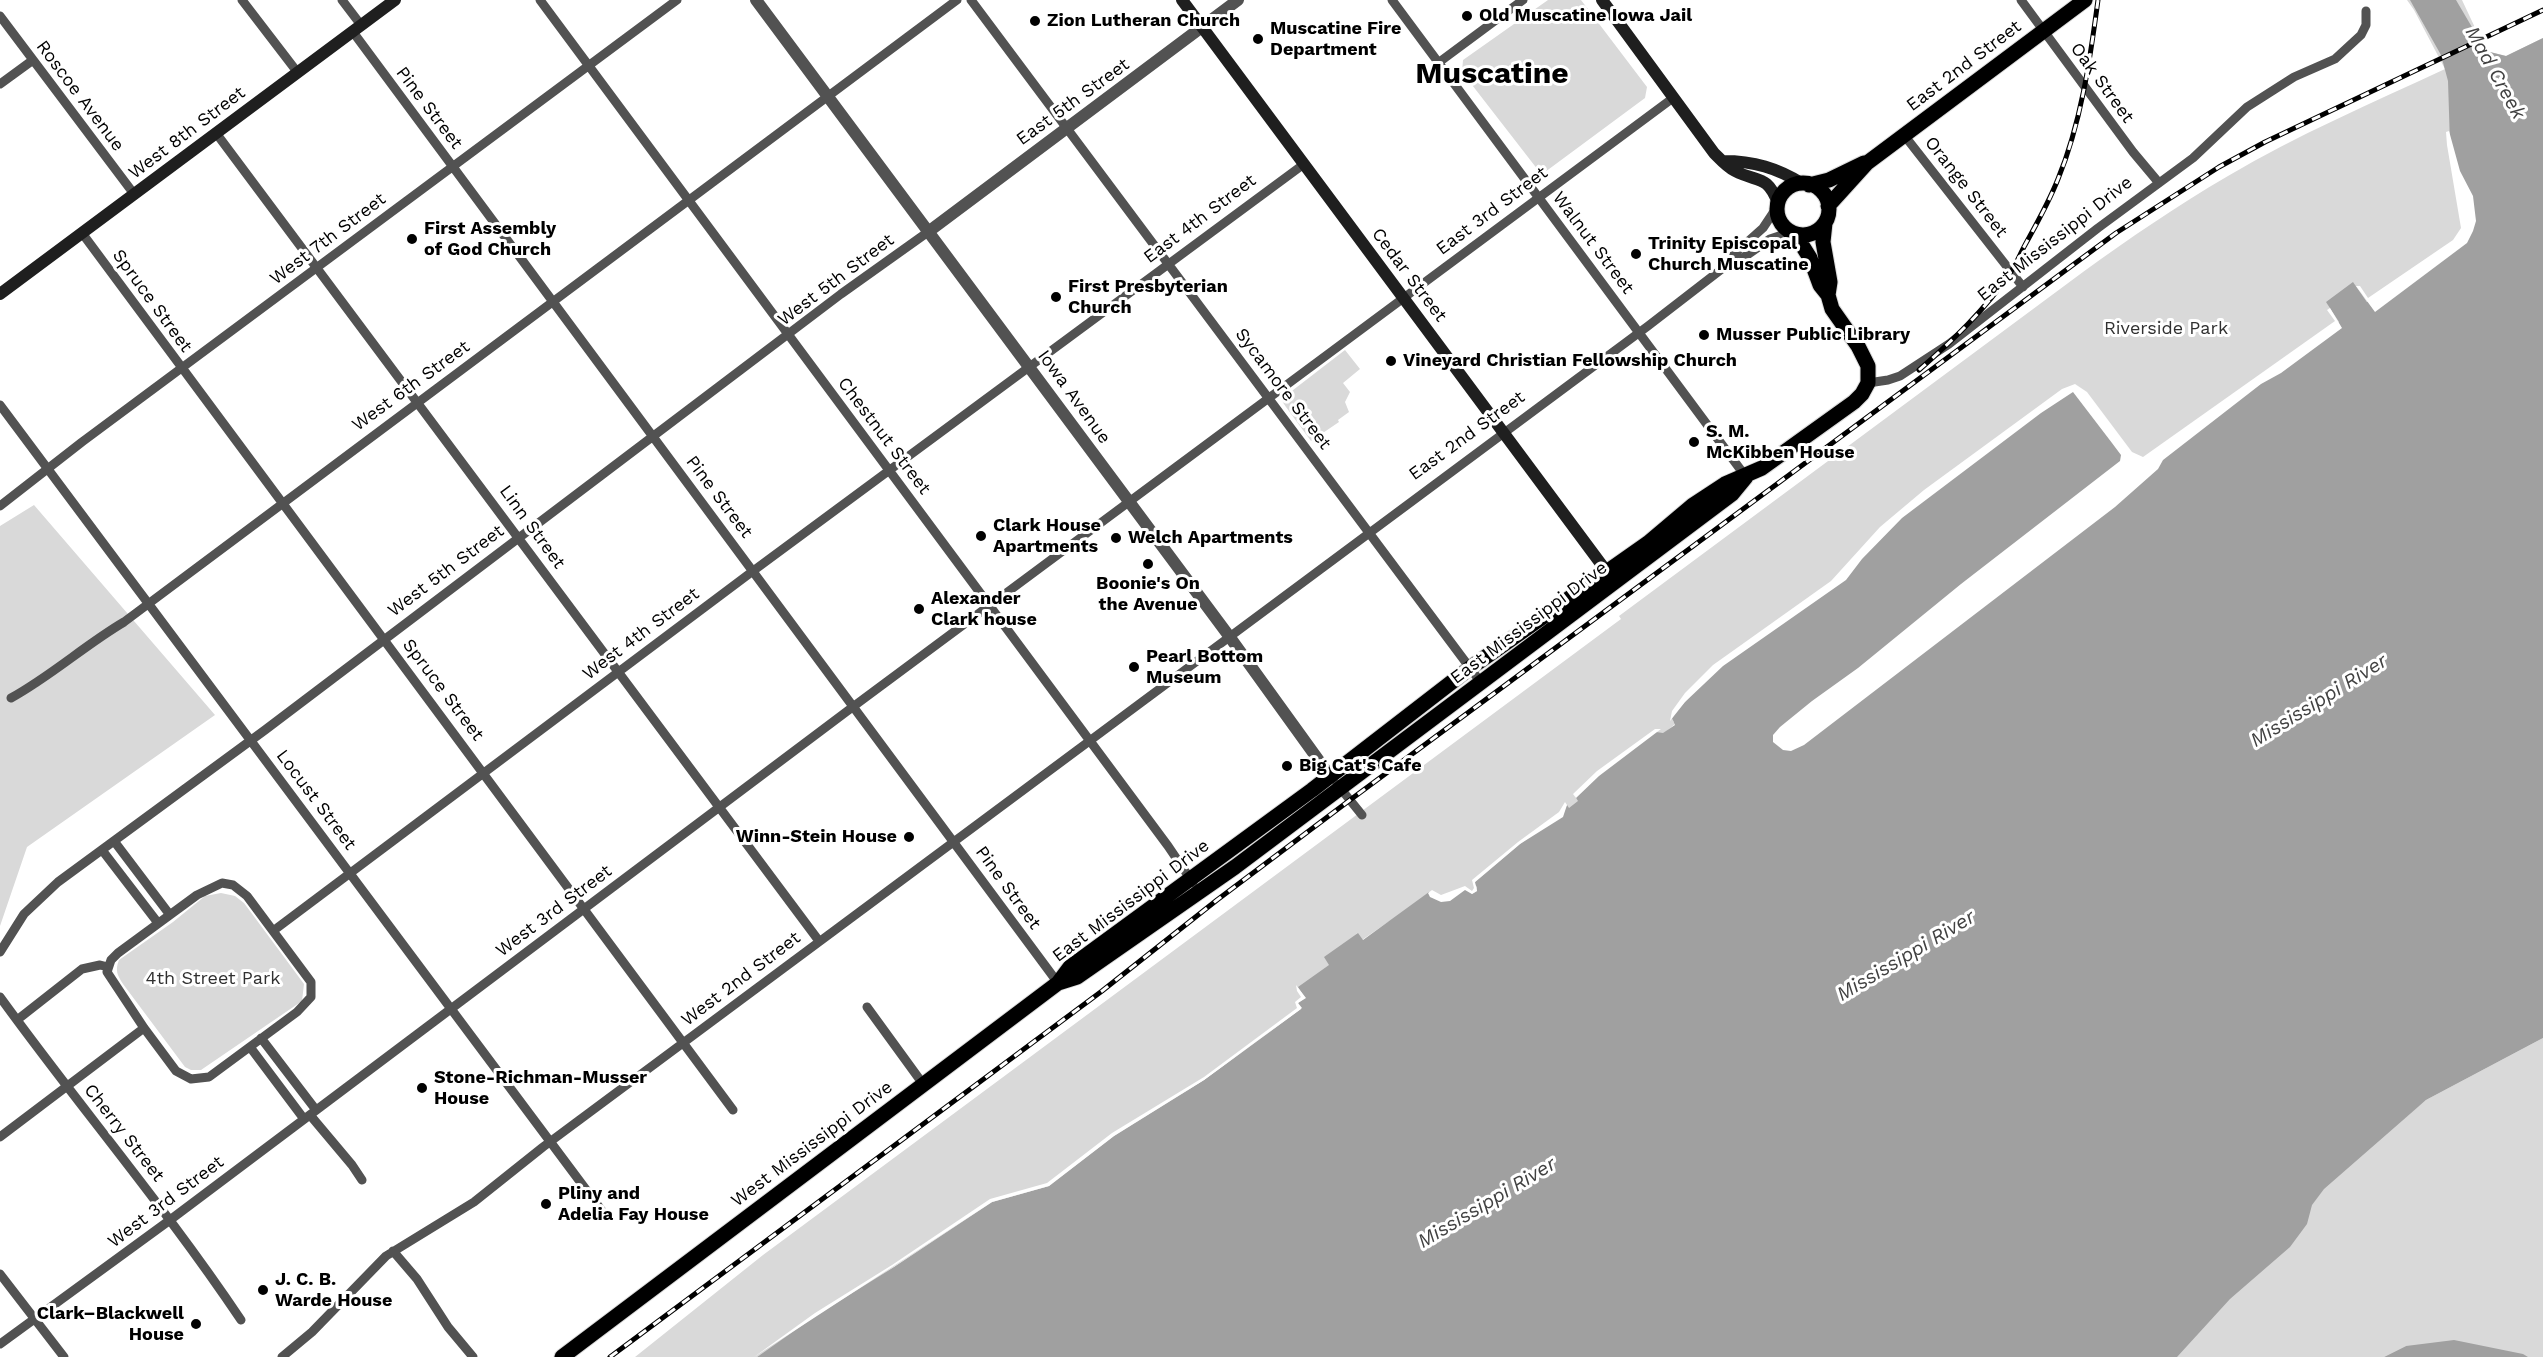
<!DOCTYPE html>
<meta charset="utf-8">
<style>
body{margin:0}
canvas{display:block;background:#fff}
</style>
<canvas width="2543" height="1357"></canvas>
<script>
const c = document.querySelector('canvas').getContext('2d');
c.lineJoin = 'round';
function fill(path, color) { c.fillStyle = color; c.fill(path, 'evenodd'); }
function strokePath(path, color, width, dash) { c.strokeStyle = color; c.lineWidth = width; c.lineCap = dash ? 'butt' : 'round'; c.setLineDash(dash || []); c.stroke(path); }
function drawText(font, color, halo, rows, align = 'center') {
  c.font = font + ' "Work Sans",sans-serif'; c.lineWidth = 6; c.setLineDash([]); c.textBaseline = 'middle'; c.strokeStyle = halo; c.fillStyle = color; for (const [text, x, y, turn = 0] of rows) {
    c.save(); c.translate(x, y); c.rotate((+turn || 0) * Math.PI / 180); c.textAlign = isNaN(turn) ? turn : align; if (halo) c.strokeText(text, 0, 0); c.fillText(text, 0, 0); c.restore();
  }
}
fill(new Path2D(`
 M1548 0H1581L1647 87 1645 98 1545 172 1538 170 1462 72 1463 60Z
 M2407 0H2462L2486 51 2506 56 2543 38 2465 229 2455 242 2367 302 2353 283 2339 322 2143 461 1833 583 1673 721 1675 724 1612 778 1597 853 1388 922 1362 940 1357 933 1348 971 1254 1044 1049 1186 992 1202 757 1357H635L763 1255 1621 619 1619 616 2083 272C2130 238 2178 205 2228 176 2297 135 2372 103 2445 69L2414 10Z
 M1345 350 1360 369 1343 383 1350 392 1345 402 1349 412 1338 420 1339 422 1311 441 1286 407 1282 401 1284 397Z
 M34 505 215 715 27 847 0 926V526Z
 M221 893 235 896 244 903 304 984 302 1001 201 1070H191L185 1067 123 984C117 975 115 970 119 960L173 922 205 896Z
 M2543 1038V1357H2467L2406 1346 2384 1357H2145L2276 1222 2426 1100Z`), '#d9d9d9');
fill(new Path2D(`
 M2410 0H2456L2486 51 2506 56 2543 38V1038L2426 1100 2324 1189 2312 1205 2307 1224 2290 1247 2230 1299 2177 1357H757L817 1315 894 1267 992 1202 1049 1186 1114 1136 1204 1080 1301 1009 1298 1003 1305 998 1298 987 1329 965 1324 957 1358 933 1363 940 1429 892 1441 898 1465 889 1472 894 1477 891V887L1474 883 1520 844 1561 814 1567 805 1569 808 1578 801 1575 796 1599 773 1656 732 1663 733 1675 725 1672 718 1675 713 1715 668 1833 583 1882 529 2075 386 2130 455 2143 461 2339 322 2326 302 2353 282 2367 302 2455 242 2465 229 2450 144 2448 81 2441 55Z
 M2454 1340 2523 1354 2528 1357H2384L2406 1346Z`), '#a0a0a0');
fill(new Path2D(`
 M2449 131 2460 171 2473 196 2476 221 2473 231 2467 243 2375 312 2356 286H2360L2368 298 2453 240 2461 228 2447 145 2446 132Z
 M2330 308 2342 328 2281 373 2261 384 2163 460 2158 469 2115 507 1804 745 1791 751 1783 750 1773 742V735L1780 727 1812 701 1858 668 1961 584 2120 461 2121 455 2112 443 2073 392 2041 413 1902 518 1862 559 1846 580 1723 666 1685 702 1670 721 1672 711 1685 693 1713 665 1831 581 1880 527 1924 490 2062 389 2075 384 2087 392 2132 452 2143 457 2335 321 2327 310Z
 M1655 729H1661L1599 776 1576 798 1573 794 1597 771Z
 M1565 802 1567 805 1563 817 1520 844 1475 882 1477 891 1472 894 1465 890 1450 901 1441 902 1430 897 1428 893 1432 890 1441 895 1465 886 1472 891 1474 888 1472 880 1518 842 1559 812Z
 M1296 985 1306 998 1298 1003 1302 1008 1204 1080 1114 1136 1049 1186 992 1202 754 1357 815 1313 892 1265 990 1199 1047 1183 1112 1133 1204 1077 1297 1008 1295 1002 1301 997 1297 991Z`), '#fff');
const primary = new Path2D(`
 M1777 209a26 26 0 1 1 52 0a26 26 0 1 1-52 0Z
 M1809 185 1829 180 1864 163
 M1828 206 1867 163 2085 0
 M1825 223 1823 242 1830 282 1828 295
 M1058 983 1077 977 1235 867 1732 494 1746 477
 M562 1357 1058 983 1070 967 1312 790 1470 668 1648 543 1693 505 1725 484 1762 468 1854 402 1862 394 1868 383V366L1858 346 1832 309 1828 295 1820 285 1810 258 1795 234`);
strokePath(primary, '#dbdbdb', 17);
strokePath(new Path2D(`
 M242 0 298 73
 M342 0 361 25
 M540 0 1168 846 1193 883
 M971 0 1482 684
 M1392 0 1746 477
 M2021 0 2133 152 2159 183
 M0 16 134 194
 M353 32 1058 983
 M1438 63 1523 0
 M0 84 33 60
 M216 133 819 941
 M1904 135 2023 287
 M82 233 733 1110
 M1727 265 1737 262 1770 239 1791 232
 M1868 383 1888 380 1900 376 1949 344 2098 228 2193 158 2247 107 2294 77 2335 59 2361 35 2366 25V11
 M0 405 605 1215
 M0 506 82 442 677 0
 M11 698C51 676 85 645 124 622L957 0
 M1337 784 1362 815
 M114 841 170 915
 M102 850 158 923
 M222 883 233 885 247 896 311 982V997L297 1012 209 1077 191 1079 176 1071 144 1028 107 972 111 960 118 953 197 895Z
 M273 931 753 571 1304 164
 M0 952 24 914 58 882 265 730 841 294 928 232
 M0 997C79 1106 166 1208 241 1320
 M867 1007 923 1084
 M17 1020 82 969 100 965 108 967
 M261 1038 316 1110
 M250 1047 304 1119
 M310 1115 352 1165 362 1180
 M0 1137 144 1028
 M393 1251 417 1279 448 1327 473 1357
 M0 1274 64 1357
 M0 1344 170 1220 854 706 1673 98
 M282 1357 312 1332 386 1256 474 1202 543 1147 1648 326 1727 265 1735 253 1763 228 1777 207`), '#525252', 9);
strokePath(new Path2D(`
 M756 0 1229 636 1330 776
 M928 232 1238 0`), '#525252', 12);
strokePath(new Path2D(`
 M1182 0 1607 572
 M1602 0 1714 153C1720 159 1727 167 1735 171 1758 183 1767 174 1778 203
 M1723 161C1754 161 1777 168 1803 184
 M0 294 395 0`), '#1f1f1f', 12);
strokePath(primary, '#000', 15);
const rail = new Path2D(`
 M1919 370C1952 341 1985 310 2010 273 2016 265 2020 254 2025 245 2037 223 2049 202 2058 179 2081 123 2090 60 2098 0
 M610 1357 1102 991 1217 900 1350 800 2116 233 2219 167 2265 142 2543 10`);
strokePath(rail, '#000', 5);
strokePath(rail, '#fff', 3, [9]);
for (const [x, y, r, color] of [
 [1467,16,6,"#000"],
 [1035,21,6,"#000"],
 [1258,39,6,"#000"],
 [412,239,6,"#000"],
 [1636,254,6,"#000"],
 [1056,297,6,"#000"],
 [1704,335,6,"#000"],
 [1391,361,6,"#000"],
 [1694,442,6,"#000"],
 [981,536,6,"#000"],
 [1116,538,6,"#000"],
 [1148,564,6,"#000"],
 [919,609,6,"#000"],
 [1134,667,6,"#000"],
 [1287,766,6,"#000"],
 [909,837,6,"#000"],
 [422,1088,6,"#000"],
 [546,1204,6,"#000"],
 [263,1290,6,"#000"],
 [196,1324,6,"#000"]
]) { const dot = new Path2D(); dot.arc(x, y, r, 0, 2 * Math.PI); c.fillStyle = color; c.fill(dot); strokePath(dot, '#fff', 2); }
drawText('bold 18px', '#000', '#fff', [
 ["Old Muscatine Iowa Jail",1479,16],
 ["Zion Lutheran Church",1047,21],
 ["Muscatine Fire",1270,29],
 ["Department",1270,50],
 ["First Assembly",424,229],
 ["of God Church",424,250],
 ["Trinity Episcopal",1648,244],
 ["Church Muscatine",1648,265],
 ["First Presbyterian",1068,287],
 ["Church",1068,308],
 ["Musser Public Library",1716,335],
 ["Vineyard Christian Fellowship Church",1403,361],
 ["S. M.",1706,432],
 ["McKibben House",1706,453],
 ["Clark House",993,526],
 ["Apartments",993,547],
 ["Welch Apartments",1128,538],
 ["Boonie's On",1148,584,"center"],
 ["the Avenue",1148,605,"center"],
 ["Alexander",931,599],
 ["Clark house",931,620],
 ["Pearl Bottom",1146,657],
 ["Museum",1146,678],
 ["Big Cat's Cafe",1299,766],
 ["Winn-Stein House",897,837,"right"],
 ["Stone-Richman-Musser",434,1078],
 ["House",434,1099],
 ["Pliny and",558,1194],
 ["Adelia Fay House",558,1215],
 ["J. C. B.",275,1280],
 ["Warde House",275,1301],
 ["Clark–Blackwell",184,1314,"right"],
 ["House",184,1335,"right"]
], 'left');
drawText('18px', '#000', '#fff', [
 ["East 2nd Street",1964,66,-37],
 ["Oak Street",2102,83,54],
 ["Roscoe Avenue",80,96,53],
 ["East 5th Street",1073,102,-36],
 ["Pine Street",429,108,53],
 ["West 8th Street",187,133,-37],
 ["Orange Street",1966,187,52],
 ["East 3rd Street",1492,211,-37],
 ["East 4th Street",1200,219,-37],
 ["West 7th Street",328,239,-37],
 ["East Mississippi Drive",2055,239,-38],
 ["Walnut Street",1593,243,53],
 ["Cedar Street",1409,275,53],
 ["West 5th Street",836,280,-37],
 ["Spruce Street",152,301,54],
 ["West 6th Street",411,386,-36],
 ["Sycamore Street",1283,389,53],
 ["Iowa Avenue",1074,397,54],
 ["Chestnut Street",884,436,53],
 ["East 2nd Street",1467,436,-36],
 ["Pine Street",719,497,53],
 ["Linn Street",532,527,54],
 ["West 5th Street",446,571,-37],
 ["East Mississippi Drive",1529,623,-37],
 ["West 4th Street",641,634,-37],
 ["Spruce Street",443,690,53],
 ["Locust Street",316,800,53],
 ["Pine Street",1008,888,54],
 ["East Mississippi Drive",1131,901,-37],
 ["West 3rd Street",554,911,-37],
 ["West 2nd Street",741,979,-37],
 ["Cherry Street",124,1133,52],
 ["West Mississippi Drive",812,1144,-37],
 ["West 3rd Street",166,1202,-37]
]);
drawText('18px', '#303030', '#fff', [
 ["Riverside Park",2166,329],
 ["4th Street Park",213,979]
]);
drawText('italic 20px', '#414141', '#fff', [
 ["Mad Creek",2495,73,61],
 ["Mississippi River",2319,701,-32],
 ["Mississippi River",1906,956,-31],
 ["Mississippi River",1487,1203,-31]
]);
drawText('bold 30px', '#000', '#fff', [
 ["Muscatine",1492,74]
]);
</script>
